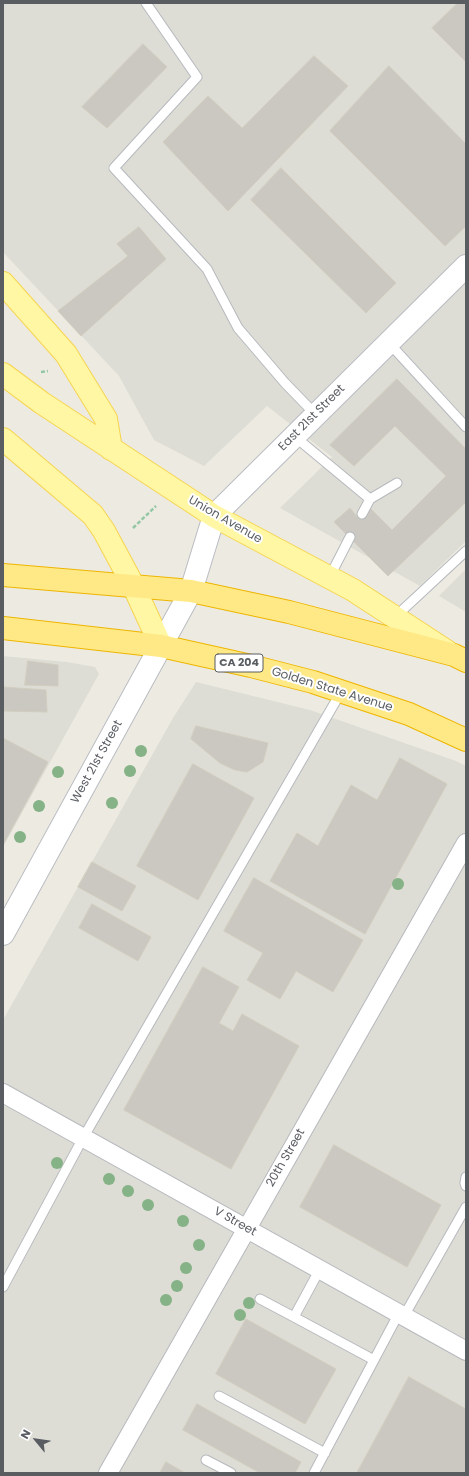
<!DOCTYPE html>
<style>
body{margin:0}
#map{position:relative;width:469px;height:1476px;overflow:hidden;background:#edebe1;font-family:Poppins,sans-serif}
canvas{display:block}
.frame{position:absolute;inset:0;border:4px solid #595d62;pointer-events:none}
.north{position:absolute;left:16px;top:1420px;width:40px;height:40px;-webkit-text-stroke:3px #fff;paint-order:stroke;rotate:299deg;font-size:11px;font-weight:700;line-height:16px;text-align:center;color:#595d62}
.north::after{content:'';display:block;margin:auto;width:14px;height:18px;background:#595d62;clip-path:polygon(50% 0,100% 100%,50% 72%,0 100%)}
</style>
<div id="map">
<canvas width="469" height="1476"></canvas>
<div class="frame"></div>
<div class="north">N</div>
</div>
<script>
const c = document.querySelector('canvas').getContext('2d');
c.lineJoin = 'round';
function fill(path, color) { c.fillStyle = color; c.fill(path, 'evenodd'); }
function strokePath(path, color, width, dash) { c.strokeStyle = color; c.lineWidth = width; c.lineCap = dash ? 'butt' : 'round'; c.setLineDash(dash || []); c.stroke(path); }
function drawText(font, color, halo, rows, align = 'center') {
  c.font = font + ' Poppins,sans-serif'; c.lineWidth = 4; c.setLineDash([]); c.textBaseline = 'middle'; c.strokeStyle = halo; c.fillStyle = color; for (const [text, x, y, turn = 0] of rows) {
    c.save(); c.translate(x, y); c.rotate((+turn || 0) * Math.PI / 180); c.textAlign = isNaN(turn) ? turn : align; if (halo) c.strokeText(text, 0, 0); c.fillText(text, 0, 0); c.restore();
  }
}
fill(new Path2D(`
 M3 3H466V541L420 586 280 508 332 457 267 406 204 466 154 440 119 376 3 252Z
 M466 569V612L439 596Z
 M3 656 67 662 95 667 99 674 3 847Z
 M196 682 310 710 456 761 466 766V1473H3V1020L173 718Z`), '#ddddd5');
const building = new Path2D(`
 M458 3H466V62L432 28Z
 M143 44 167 67 107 128 82 107Z
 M314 56 348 86 228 211 163 142 208 96 242 128Z
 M389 66 466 144V226L445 246 330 131Z
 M281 168 396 283 366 313 251 200Z
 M139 227 166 259 81 336 58 311 128 256 117 244Z
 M397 379 466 449V502L388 576 334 522 350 508 358 518 370 508 392 530 446 476 395 426 354 466 330 445Z
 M28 661 58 665V686L25 685Z
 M3 687 46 690 47 712 3 711Z
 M196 726 268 743 263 762 247 772 235 770 220 763 191 739Z
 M3 738 48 762 3 845Z
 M400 758 447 784 365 934 270 881 297 833 318 846 351 785 377 800Z
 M193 764 254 798 198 900 137 866Z
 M92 862 136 886 122 911 78 887Z
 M254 878 363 940 333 992 296 971 280 999 247 980 263 953 224 931Z
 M92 904 151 937 138 961 79 928Z
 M203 967 239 987 219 1023 233 1031 242 1014 299 1046 231 1169 124 1110Z
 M334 1145 441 1205 407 1267 300 1207Z
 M246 1319 336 1369 305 1424 216 1374Z
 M409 1377 466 1409V1470L465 1473H357Z
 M197 1404 301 1462 295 1473H260L183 1430Z
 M166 1462 185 1473H160Z`);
fill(building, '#cac8c0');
strokePath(building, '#d2cdbf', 1);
const lane = new Path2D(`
 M146 3 197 77 114 168 207 269 238 328 285 383 316 415
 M389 343 466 427
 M294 436 370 499 397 483
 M362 514 370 499
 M329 578 350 537
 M395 617 466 551
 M466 1177 465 1183 466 1186
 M3 1287 83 1138 341 692
 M260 1299 294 1317 320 1269
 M404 1316 466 1207
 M294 1317 374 1360
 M219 1396 325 1453
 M206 1460 231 1473
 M314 1473 399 1313`);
const street = new Path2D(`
 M3 1093 466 1351
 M108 1473 466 843`);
const secondary = new Path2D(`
 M3 934 191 591 214 516 466 266`);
const primary = new Path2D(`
 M3 283 66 354 106 419 111 449
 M3 374 42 403 214 516 353 590 448 652
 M3 439 93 515 104 531 133 585 161 646`);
const highway = new Path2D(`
 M3 575 191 591 289 612 454 655 466 661
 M3 628 161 646 251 666 313 682 409 714 466 740`);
strokePath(lane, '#b6b9be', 11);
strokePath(street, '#b6b9be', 20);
strokePath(secondary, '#babcc3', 24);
strokePath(primary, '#f6d451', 24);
strokePath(highway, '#eeb500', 24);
strokePath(new Path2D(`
 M41 372 48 371
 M133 528 156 506`), '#94c7a7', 2.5, [4, 2]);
strokePath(lane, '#fff', 9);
strokePath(street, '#fff', 18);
strokePath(secondary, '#fff', 22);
strokePath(primary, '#fff7a4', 22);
strokePath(highway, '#ffe986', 22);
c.fillStyle = '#85b286';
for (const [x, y] of [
 [141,751],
 [130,771],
 [58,772],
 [112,803],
 [39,806],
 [20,837],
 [398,884],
 [57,1163],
 [109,1179],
 [128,1191],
 [148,1205],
 [183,1221],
 [199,1245],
 [186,1268],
 [177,1286],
 [166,1300],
 [249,1303],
 [240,1315]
]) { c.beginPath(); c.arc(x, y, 6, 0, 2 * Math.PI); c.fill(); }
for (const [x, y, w] of [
 [239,663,48]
]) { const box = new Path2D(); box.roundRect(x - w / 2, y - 9, w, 18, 3); c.fillStyle = '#fff'; c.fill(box); strokePath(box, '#595d62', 1); }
drawText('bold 11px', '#595d62', null, [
 ["CA 204",239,663]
]);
drawText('12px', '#595d62', '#fff', [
 ["East 21st Street",312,418,-45],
 ["Union Avenue",225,520,30],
 ["Golden State Avenue",332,690,17],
 ["West 21st Street",97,762,-61],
 ["20th Street",286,1158,-60],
 ["V Street",235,1222,29]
]);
</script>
